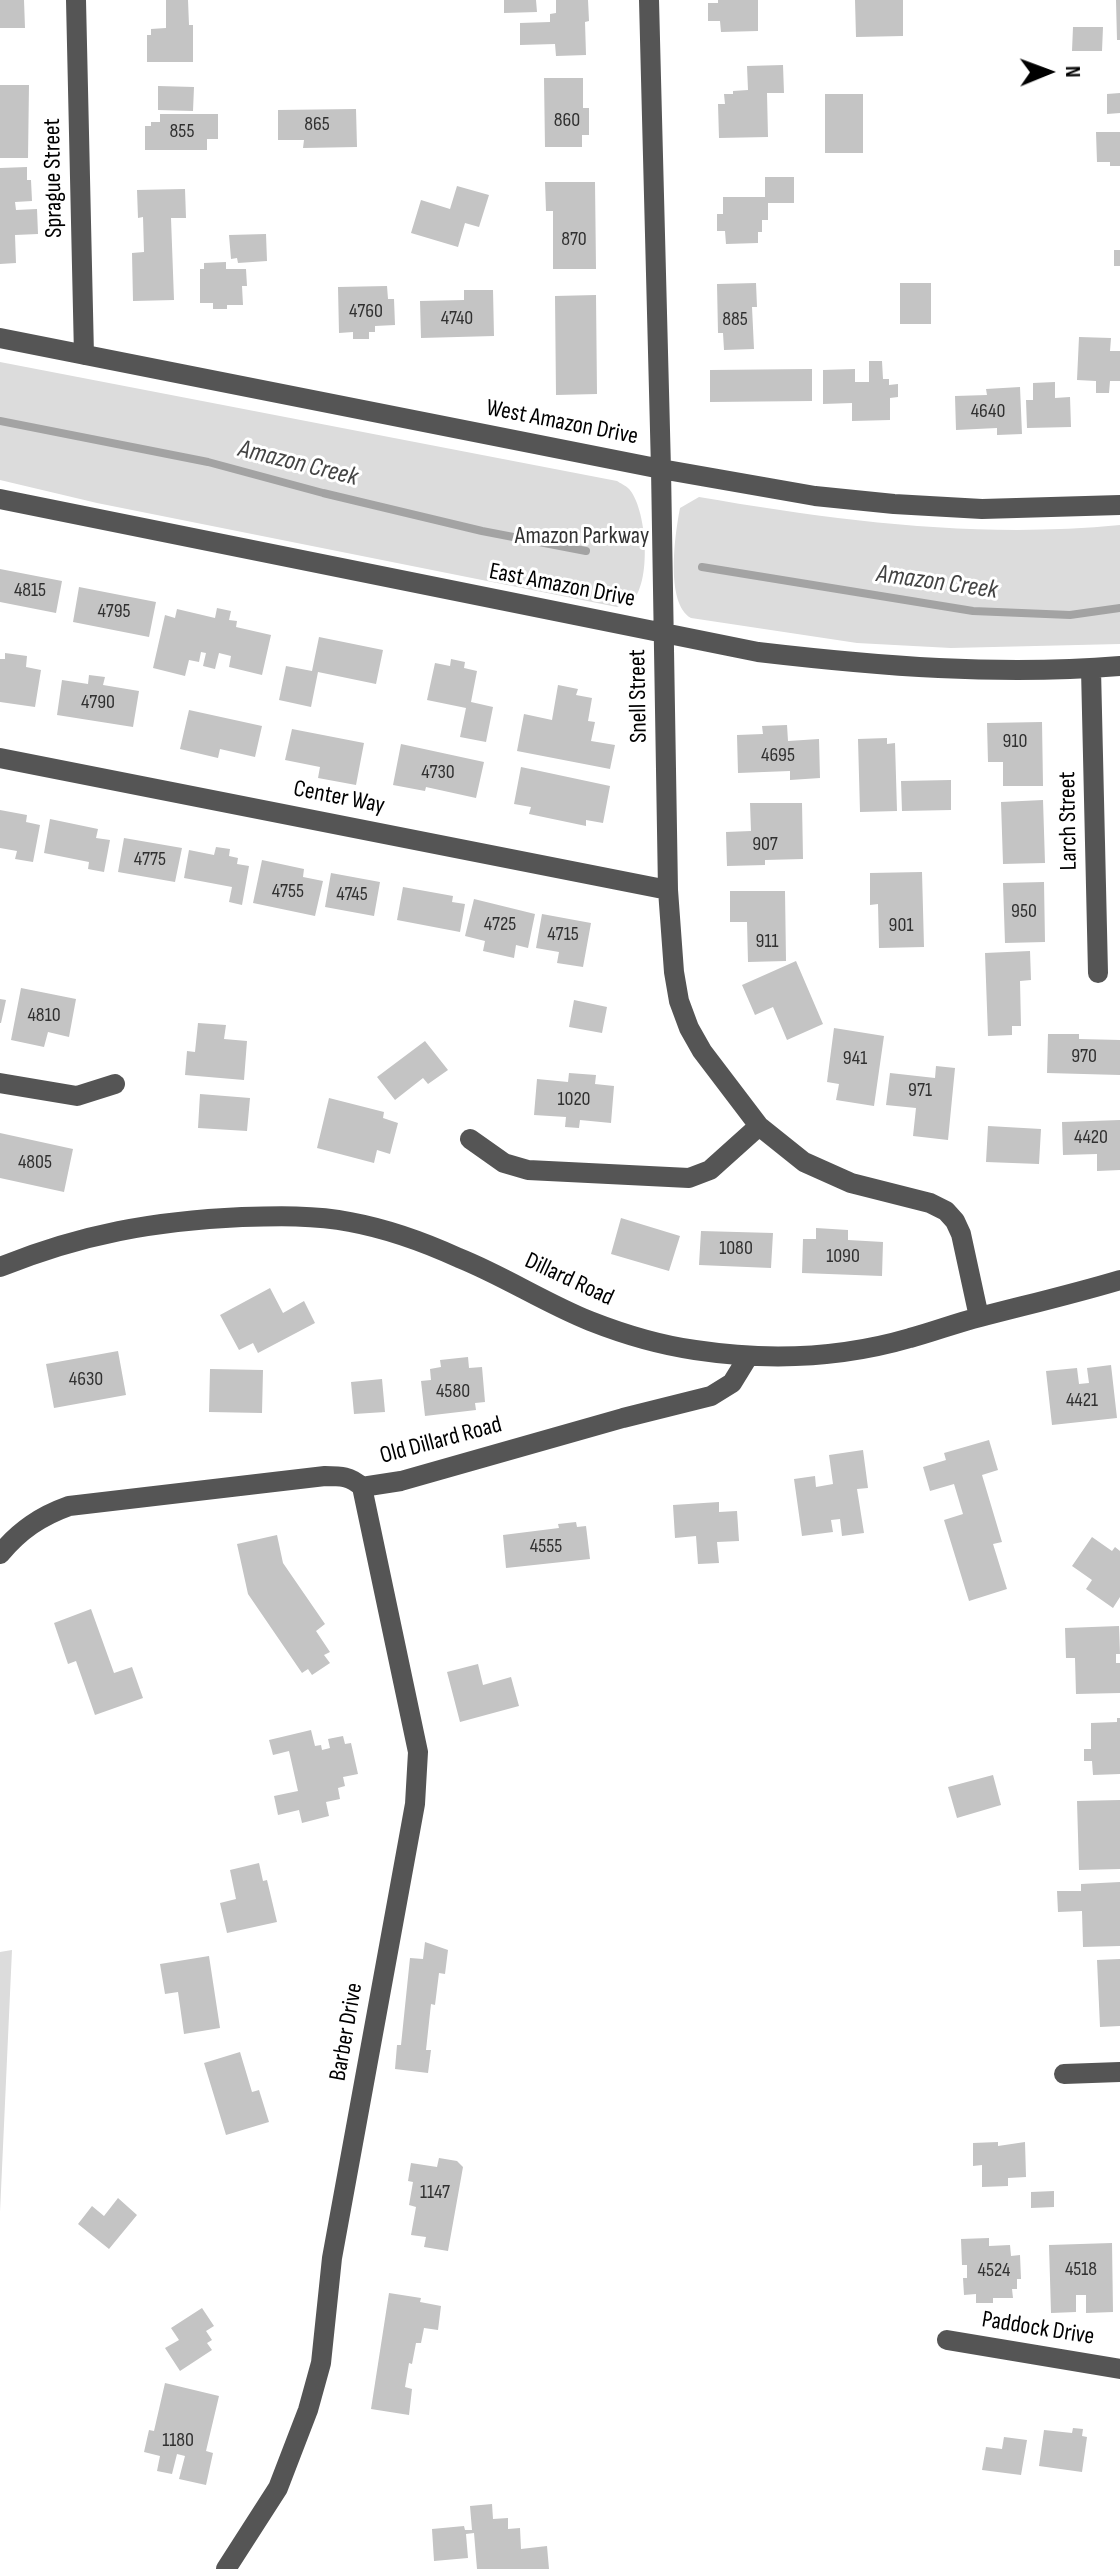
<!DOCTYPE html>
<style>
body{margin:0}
#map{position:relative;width:1120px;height:2569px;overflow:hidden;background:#fff;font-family:"Sofia Sans Condensed",sans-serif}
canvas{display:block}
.north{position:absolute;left:1008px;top:32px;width:80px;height:80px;-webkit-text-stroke:6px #fff;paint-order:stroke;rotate:89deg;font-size:22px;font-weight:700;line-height:32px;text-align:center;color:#000}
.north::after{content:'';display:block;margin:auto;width:28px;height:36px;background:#000;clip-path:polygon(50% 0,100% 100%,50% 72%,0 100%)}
</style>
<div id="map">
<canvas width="1120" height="2569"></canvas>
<div class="north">N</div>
</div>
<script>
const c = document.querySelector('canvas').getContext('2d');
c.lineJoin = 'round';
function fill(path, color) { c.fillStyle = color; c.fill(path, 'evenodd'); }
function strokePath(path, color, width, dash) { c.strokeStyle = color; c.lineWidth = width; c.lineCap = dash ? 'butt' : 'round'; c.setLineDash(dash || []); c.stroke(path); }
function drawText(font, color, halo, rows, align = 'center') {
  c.font = font + ' "Sofia Sans Condensed",sans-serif'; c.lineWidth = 6; c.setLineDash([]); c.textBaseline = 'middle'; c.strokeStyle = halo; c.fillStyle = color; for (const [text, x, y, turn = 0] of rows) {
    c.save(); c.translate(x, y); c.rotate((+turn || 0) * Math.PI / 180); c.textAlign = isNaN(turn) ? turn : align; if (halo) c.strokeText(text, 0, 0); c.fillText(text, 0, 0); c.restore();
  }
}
fill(new Path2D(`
 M0 362 617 481C620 483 626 486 628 488 647 506 653 586 630 603 626 605 621 605 617 607L97 503 0 480Z
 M699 497C839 521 978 539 1120 525V644L951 648 857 643 691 618C665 603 675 534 680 508Z
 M12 1950 0 2212V1952Z`), '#dcdcdc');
strokePath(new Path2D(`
 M0 421 208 462 323 493 482 531 586 551
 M702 567 973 611 1070 615 1120 608`), '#a3a3a3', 8);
fill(new Path2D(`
 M0 0H24L25 28H0Z
 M166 0H188L189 25H193V62H147V35H151V29L166 28Z
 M504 0H536L537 12 504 13Z
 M556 0H588L589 21 585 22 586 55 556 56 555 44 520 45V23L550 22V14L556 13Z
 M718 0H758V31L721 32 720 21H708V3H718Z
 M855 0H903V36L856 37Z
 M1116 0H1120V40H1117Z
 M1073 27H1103L1102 51H1072Z
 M783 65 784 93H767L768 137 719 138 718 104H725L724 94H733V91L748 90 747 66Z
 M544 78H583V108H589V135H582V147H545Z
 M0 85H29L28 158H0Z
 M158 86 194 87 193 111 158 110Z
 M1120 93V113L1107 114V94Z
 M825 94H863V153H825Z
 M356 109 357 147 303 148 304 140H278V110Z
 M160 114H218V139H207V150H145V126H151V122H160Z
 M1096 132H1120V166H1110V162H1097Z
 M27 167V180H31L32 201 15 202 16 210 37 209 38 234 15 235 16 263 0 264V168Z
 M765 177H794V203H768V220H762V232H758V243L726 244 725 231H717V214H723V197H765Z
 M545 182H595L596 269H553V211H546Z
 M457 186 489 195 479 227 465 223 458 247 411 233 421 200 450 209Z
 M185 189 186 218H171L174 300 133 301 132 253 144 252 143 217 138 218 137 190Z
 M266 234 267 261 238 263 237 258 231 259 229 235Z
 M1114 250H1120V266H1114Z
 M226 262V269H246L247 286H242L243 305H227V309H213V303H200V269H204V263Z
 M756 283 757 307H752L754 349 724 350 723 333H718L717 284Z
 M900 283H931V324H900Z
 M387 286 388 299H394L395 325 375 326V332H369V339H353V332L339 333 338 287Z
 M464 290H493L494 336 421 338 420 301 464 300Z
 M596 295 597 394 556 395 555 296Z
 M1079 337 1111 338 1110 351H1120V381H1110L1109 393H1096V381L1077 380Z
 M869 361H882L883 379H889V385L898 384V397L890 398V420L852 421V403L823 404V370L855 369V382H869Z
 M812 369V401L710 402V370Z
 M1055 382V398L1070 397 1071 427 1027 428 1026 400H1033V383Z
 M1020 387 1022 434 997 435V428L956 430 955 396 987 395 986 389Z
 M0 569 62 581 56 613 0 602Z
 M79 587 156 602 149 637 73 622Z
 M217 608 231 611 229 620 237 621 236 627 271 635 262 675 229 667 231 656 219 653 215 669 203 666 206 653 201 652 199 662 189 660 185 676 153 668 165 615 175 618 177 609 215 618Z
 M319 637 383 650 376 684 318 672 311 707 279 700 286 666 312 671Z
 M5 653 27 656 26 667 41 670 35 707 0 702V659H5Z
 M451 659 465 662 464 668 477 671 471 702 493 707 486 742 460 737 466 708 427 700 435 663 450 666Z
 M89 675 105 677 103 685 139 691 133 727 57 715 62 680 88 684Z
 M558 685 578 689 576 695 592 698 588 721 595 722 591 741 615 745 610 769 517 751 524 714 552 720Z
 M189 710 262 726 255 757 220 749 218 758 180 749Z
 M1042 722 1043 786H1003V762H988L987 723Z
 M787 725 788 741 819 739 820 778 790 780V771L738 773 737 735 763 734 762 726Z
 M292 729 364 743 356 785 318 778 320 767 285 760Z
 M887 738V744L895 743 897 811 860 812 858 739Z
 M401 744 484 762 476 798 426 787 425 791 393 785Z
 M521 767 610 786 603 823 586 820V826L529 814 531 807 514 804Z
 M951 780V810L902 811 901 781Z
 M1043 800 1045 863 1003 864 1001 802Z
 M750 803H802L803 859 765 860V865L727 866 726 832 751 831Z
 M0 810 27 815 26 822 40 825 33 862 15 859 17 851 0 848Z
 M50 819 98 829 96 838 110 840 104 872 88 869 89 862 44 853Z
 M124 838 182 848 175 882 118 872Z
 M216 847 230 849 229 856 238 858 237 864 249 866 242 905 229 902 232 887 184 878 189 850 214 855Z
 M262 860 304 869 303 877 323 881 315 916 253 903Z
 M922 872 924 947 879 948 878 904 870 905V873Z
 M331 873 380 882 374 916 325 907Z
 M1044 882 1045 942 1005 943 1003 883Z
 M403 887 453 896 452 902 465 904 460 932 397 920Z
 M730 891H785L786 961 748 962 747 922H730Z
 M474 899 535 914 528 948 516 945 514 958 483 951 485 941 465 936Z
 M542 914 591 923 583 967 557 963 559 952 536 948Z
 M1030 951 1031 980 1020 981 1021 1026H1012V1035L988 1036 985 953Z
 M796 961 823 1024 787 1040 773 1007 755 1015 742 985Z
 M21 988 76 999 69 1037 48 1032 44 1047 11 1040Z
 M0 999 6 1000 1 1023H0Z
 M574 1000 607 1007 602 1033 569 1027Z
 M198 1023 226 1025 224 1039 247 1041 244 1080 185 1075 187 1051 195 1052Z
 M834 1028 884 1036 874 1106 836 1100 839 1084 827 1082Z
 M1048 1034H1079V1039L1120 1040V1075L1047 1073Z
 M425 1041 448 1070 428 1084 423 1078 395 1100 377 1077Z
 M936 1066 955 1068 948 1140 913 1136 916 1108 886 1105 890 1073 935 1078Z
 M569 1073 596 1075 595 1084 614 1086 611 1123 580 1120 579 1128 565 1127 566 1117 534 1115 537 1079 568 1082Z
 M200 1094 250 1098 247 1131 198 1128Z
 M329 1098 384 1112 383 1118 398 1123 390 1154 377 1150 374 1163 317 1148Z
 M1120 1120V1170L1097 1171V1154L1063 1155 1062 1122Z
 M988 1126 1041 1129 1039 1164 986 1162Z
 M0 1133 73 1149 64 1192 0 1178Z
 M621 1218 680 1236 669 1271 611 1254Z
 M816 1228 848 1230V1240L883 1242 882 1276 802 1273 803 1239H816Z
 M701 1231 773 1233 771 1268 699 1265Z
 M270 1288 283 1313 304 1301 315 1323 258 1353 253 1343 239 1350 220 1315Z
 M118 1351 126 1395 54 1408 46 1364Z
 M468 1357 469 1368 482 1367 485 1402 475 1403 476 1410 425 1416 421 1381 431 1380 430 1369 441 1367 440 1360Z
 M1111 1365 1117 1418 1052 1425 1046 1371 1077 1368 1079 1384 1089 1383 1087 1368Z
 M210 1369 263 1370 262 1413 209 1412Z
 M382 1379 385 1412 354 1414 351 1382Z
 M989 1440 998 1470 982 1475 1002 1542 993 1544 1007 1589 969 1601 944 1520 963 1514 954 1484 930 1491 923 1467 946 1460 944 1453Z
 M863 1450 868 1488 857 1489 864 1533 842 1536 840 1519 831 1520 833 1532 802 1536 794 1479 815 1476 816 1487 833 1484 829 1455Z
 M719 1502V1512L737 1511 739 1541 717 1542 719 1563 698 1564 696 1536 675 1538 673 1505Z
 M576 1522 577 1527 586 1526 590 1559 506 1568 503 1535 559 1528 558 1524Z
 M277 1535 283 1563 325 1624 316 1631 330 1652 324 1655 330 1663 312 1675 308 1669 302 1673 248 1594 237 1544Z
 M1092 1537 1112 1551 1115 1547 1120 1551V1597L1113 1608 1086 1589 1092 1580 1072 1566Z
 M91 1609 114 1673 132 1667 143 1698 95 1715 76 1661 68 1664 54 1623Z
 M1119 1626 1120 1654H1116V1663H1120V1693L1076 1694 1075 1658H1066L1065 1628Z
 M478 1664 483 1685 511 1677 519 1706 460 1722 447 1672Z
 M1117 1718H1120V1774L1093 1775 1092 1761H1084V1749H1091V1723L1117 1722Z
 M311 1730 315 1746 321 1745 322 1750 330 1748 328 1739 343 1736 345 1744 351 1743 358 1774 343 1777 345 1786 338 1788 340 1799 326 1802 329 1816 302 1823 299 1810 278 1815 274 1796 298 1791 289 1751 273 1755 269 1740Z
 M993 1775 1001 1805 957 1818 948 1787Z
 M1120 1800V1869L1079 1870 1077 1801Z
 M259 1863 263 1881 267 1880 277 1922 227 1933 220 1903 236 1899 230 1870Z
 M1120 1882V1946L1083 1947 1082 1911 1058 1912 1057 1891H1081V1884Z
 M425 1942 448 1950 445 1974 439 1973 435 2005 431 2004 426 2050H431L428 2073 395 2069 397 2045H401L410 1958 423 1959Z
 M209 1956 220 2028 184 2034 178 1992 165 1994 160 1964Z
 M1120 1959V2026L1100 2027 1097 1960Z
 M240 2052 252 2092 259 2090 269 2122 226 2135 204 2063Z
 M998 2142V2146L1025 2142 1026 2177 1008 2178V2186L982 2187V2165L973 2166V2143Z
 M439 2158 457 2161 463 2167 448 2251 424 2247 426 2237 411 2235 416 2207 409 2205 413 2182 408 2181 411 2163 437 2167Z
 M1054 2191V2207L1031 2208V2192Z
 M118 2198 137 2215 109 2249 78 2224 92 2206 104 2216Z
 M989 2238V2246L1010 2245 1011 2256 1020 2255 1021 2279H1017V2289H1012L1013 2298H993V2303H976V2294L964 2295 963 2278H967V2265H962L961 2239Z
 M1112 2243 1113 2312 1086 2313V2295H1076V2312L1051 2313 1049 2245Z
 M389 2293 421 2298 420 2302 441 2306 438 2330 424 2328 421 2343H416L412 2364 409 2363 405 2387 412 2389 409 2415 371 2409Z
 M202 2308 214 2326 206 2331 212 2340 207 2343 212 2350 180 2371 165 2348 179 2340 171 2328Z
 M165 2383 219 2396 206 2451 213 2453 206 2485 179 2479 185 2456 177 2454 172 2474 157 2471 160 2456 144 2452 149 2430 154 2431Z
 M1073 2428 1083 2429 1082 2436 1087 2437 1082 2472 1039 2466 1044 2430 1072 2433Z
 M1004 2437 1027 2440 1021 2475 982 2470 986 2447 1002 2449Z
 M492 2504 493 2519 508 2518V2529L520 2528 521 2549 547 2546 549 2569H477L474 2533 466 2534 468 2558 434 2561 432 2529 464 2526 465 2530H472L470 2506Z`), '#c4c4c4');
strokePath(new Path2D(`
 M76 0 84 355
 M649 0 661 469 668 890 674 972 679 1001 689 1028 702 1051 759 1126 804 1162 851 1183 930 1203 946 1211 955 1221 961 1234 979 1317
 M0 338 661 469 815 496 894 504 982 509 1120 505
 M0 499 758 652C878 666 999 676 1120 666
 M1091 669 1098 973
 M0 758 668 890
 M0 1083 77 1096 115 1084
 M470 1139 504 1163 528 1170 689 1178 710 1170 759 1126
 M0 1267C82 1234 154 1221 242 1217 277 1216 315 1215 350 1222 388 1229 424 1242 459 1258 504 1276 545 1303 590 1321 623 1334 660 1345 695 1350 768 1361 838 1359 910 1338 933 1332 956 1323 980 1317 1026 1305 1073 1294 1120 1280
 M0 1554C20 1530 41 1516 69 1506L325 1476C341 1476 350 1476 362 1487L401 1481 623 1418 711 1396 732 1383 748 1357
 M1064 2074 1120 2072
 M947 2340 1120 2369
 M226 2569 278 2488 308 2410 321 2363 332 2258 415 1804 418 1752 362 1487`), '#555', 20);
drawText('20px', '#313131', null, [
 ["860",567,121],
 ["865",317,125],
 ["855",182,132],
 ["870",574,240],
 ["4760",366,312],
 ["4740",457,319],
 ["885",735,320],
 ["4640",988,412],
 ["4815",30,591],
 ["4795",114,612],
 ["4790",98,703],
 ["910",1015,742],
 ["4695",778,756],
 ["4730",438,773],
 ["907",765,845],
 ["4775",150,860],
 ["4755",288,892],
 ["4745",352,895],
 ["950",1024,912],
 ["4725",500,925],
 ["901",901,926],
 ["4715",563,935],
 ["911",767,942],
 ["4810",44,1016],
 ["970",1084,1057],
 ["941",855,1059],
 ["971",920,1091],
 ["1020",574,1100],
 ["4420",1091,1138],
 ["4805",35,1163],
 ["1080",736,1249],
 ["1090",843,1257],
 ["4630",86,1380],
 ["4580",453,1392],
 ["4421",1082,1401],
 ["4555",546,1547],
 ["1147",435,2193],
 ["4518",1081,2270],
 ["4524",994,2271],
 ["1180",178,2441]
]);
drawText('24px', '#000', '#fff', [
 ["Sprague Street",54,178,-91],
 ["West Amazon Drive",562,423,11],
 ["East Amazon Drive",562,586,11],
 ["Snell Street",639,696,-91],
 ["Center Way",339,798,11],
 ["Larch Street",1069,821,-91],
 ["Dillard Road",569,1280,25],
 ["Old Dillard Road",441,1441,-15],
 ["Barber Drive",347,2032,-80],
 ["Paddock Drive",1038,2329,9]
]);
drawText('24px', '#333', '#fff', [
 ["Amazon Parkway",582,537]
]);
drawText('italic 26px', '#444', '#fff', [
 ["Amazon Creek",298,464,14],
 ["Amazon Creek",937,583,8]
]);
</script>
